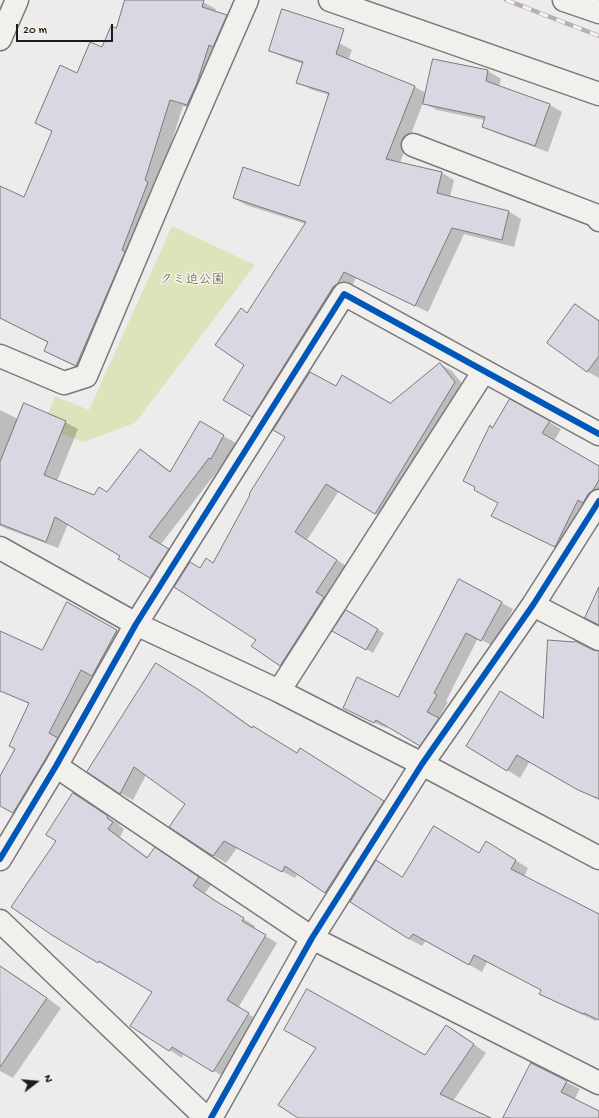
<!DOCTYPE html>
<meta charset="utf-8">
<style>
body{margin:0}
#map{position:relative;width:599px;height:1118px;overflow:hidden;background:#eeebec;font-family:"Gochi Hand",sans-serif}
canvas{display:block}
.north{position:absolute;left:16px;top:1062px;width:40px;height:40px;-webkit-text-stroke:3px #f7f3e8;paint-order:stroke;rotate:74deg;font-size:11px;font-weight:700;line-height:16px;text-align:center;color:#1c1c1c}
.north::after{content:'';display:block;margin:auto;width:14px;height:18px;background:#1c1c1c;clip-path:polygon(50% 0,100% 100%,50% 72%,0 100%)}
.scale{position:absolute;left:16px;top:24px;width:97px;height:18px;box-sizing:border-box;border:2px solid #1c1c1c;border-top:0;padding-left:5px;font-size:12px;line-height:14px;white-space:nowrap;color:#1c1c1c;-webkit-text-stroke:3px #f7f3e8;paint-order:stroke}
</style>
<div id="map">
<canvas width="599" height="1118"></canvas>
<div class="north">N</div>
<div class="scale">20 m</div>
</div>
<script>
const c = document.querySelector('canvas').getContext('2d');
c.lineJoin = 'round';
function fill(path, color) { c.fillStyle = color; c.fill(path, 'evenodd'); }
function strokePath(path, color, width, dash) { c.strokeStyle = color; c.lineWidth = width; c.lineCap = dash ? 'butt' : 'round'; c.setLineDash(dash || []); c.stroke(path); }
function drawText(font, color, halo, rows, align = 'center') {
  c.font = font + ' "Gochi Hand","Klee One",sans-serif'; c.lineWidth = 3; c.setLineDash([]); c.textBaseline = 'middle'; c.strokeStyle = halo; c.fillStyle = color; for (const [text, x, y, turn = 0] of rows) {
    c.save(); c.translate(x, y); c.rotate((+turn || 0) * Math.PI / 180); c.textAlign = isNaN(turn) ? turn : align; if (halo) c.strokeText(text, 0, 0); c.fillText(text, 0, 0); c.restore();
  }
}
fill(new Path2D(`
 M172 226 255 265 135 423 83 442 43 426 55 396 89 410Z`), '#dce4bb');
fill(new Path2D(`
 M126 0H199L216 9 215 12 226 16 239 23 200 112 183 106 157 188 89 373 58 358 45 351 49 343 0 318V187L25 198 53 132 36 123 78 74 102 48 116 29Z
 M339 43 352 50 348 60 415 87 426 93 433 60 488 71 501 79 499 86 550 105 562 112 548 152 496 133 483 126 485 120 437 110 423 103 400 163 442 173 454 180 450 197 508 211 521 219 514 247 464 234 428 312 356 278 350 290 264 423 225 400 245 365 248 314 306 224 246 205 234 198 300 187 329 95 310 89 298 82 303 64 283 57 270 50Z
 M575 305 599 320V378L588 372 548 343Z
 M440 364 452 371 467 390 388 521 339 491 307 540 349 568 293 673 281 665 253 646 257 640 201 569 214 564 336 388 390 404Z
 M0 410 18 419 65 422 78 429 57 481 95 497 108 493 140 451 153 458 171 472 200 423 236 443 223 466 222 465 161 544 180 556 163 584 120 558 121 556 68 524 58 548 0 526Z
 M549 422 561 429 554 441 599 467V504L568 553 504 522 499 503 490 426 493 428Z
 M459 580 513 609 493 646 478 638 446 701 448 702 438 719 450 726 432 751 387 726 386 728 356 714 398 698Z
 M67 603 129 638 27 819 0 802V778L16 749 30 704 0 691V633L43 651Z
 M346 611 384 633 373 653 334 630Z
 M593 651 599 652V800L530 761 520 778 468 746 544 719Z
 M169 672 212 699 253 728 297 754 313 757 396 809 338 900 325 892 298 873 295 878 237 848 226 863 214 856 171 827 186 804 146 775 133 800 120 793Z
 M74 794 119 824V825L124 829 120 837 149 858 167 856 211 885 205 893 226 908 255 926 254 929 277 943 238 1008 260 1021 226 1078 184 1053 182 1058 132 1026 154 992 112 968 111 969 52 934 57 841Z
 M499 850 528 868 524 877 599 916V1020L597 1019 596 1021 553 1001 540 994 542 990 487 962 482 972 426 940 422 946 409 939 403 878 479 854Z
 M1 968 16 976 61 1008 13 1078 0 1071V970Z
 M447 1026 460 1034 486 1053 453 1101 489 1118H328L426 1056Z
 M566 1082 580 1089 574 1100 599 1112V1118H505Z`), '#0003');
const building = new Path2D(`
 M125 0H204L202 7 227 15 213 47 209 45 197 83 187 105 170 100 145 180 148 182 122 250 125 252 76 366 44 351 48 342 0 318V186L24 197 52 131 35 123 60 65 77 73 90 42 102 47 111 26 116 28Z
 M282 9 344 29 336 54 415 86 386 159 442 172 437 193 509 211 502 240 452 228 415 306 344 272 338 283 333 287 252 417 223 400 244 365 215 345 241 308 247 313 306 222 233 198 243 167 299 186 329 93 296 83 303 62 269 51Z
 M433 59 488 70 486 81 550 104 535 146 482 127 485 117 423 104Z
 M575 304 599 321V356L587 372 547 343Z
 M440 363 455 382 375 514 326 484 295 532 337 560 316 592 324 597 280 666 251 646 256 640 174 587 190 562 200 568 206 558 213 563 250 495 249 494 285 437 273 430 310 372 336 386 342 375 390 403Z
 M510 399 550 421 542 433 599 466V480L593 490 588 494 583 503 578 500 555 547 491 516 498 503 474 490 475 487 463 481 490 425 492 428Z
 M24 403 66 421 44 475 94 495 99 487 107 492 140 449 170 472 200 421 224 435 211 459 209 458 149 537 169 549 150 578 118 559 120 556 55 517 46 542 0 524V462Z
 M459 579 502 602 481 641 466 633 434 693 437 695 427 712 439 718 420 746 376 720 374 723 343 708 357 677 398 697Z
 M599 587V625L585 618Z
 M67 602 117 630 92 676 81 670 49 733 58 738 13 813 0 806V776L15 749 9 746 29 703 0 691V631L42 650Z
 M346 610 378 629 366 650 332 631Z
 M548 640 574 642 575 641 593 650 599 651V799L578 790 517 755 507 771 466 746 500 691 543 718Z
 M156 663 199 690 252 728 253 726 297 753 300 748 384 801 325 893 285 866 282 872 224 841 213 856 169 827 185 804 134 767 120 794 87 772Z
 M73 793 108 816 107 818 113 822 108 829 147 858 155 847 199 877 193 886 214 900 244 918 242 921 266 935 227 1000 249 1013 213 1072 172 1047 169 1051 130 1026 152 992 99 961 98 963 52 935 11 907 56 841 46 835Z
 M434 826 479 853 486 841 516 860 511 869 599 914V1020L584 1013 583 1014 539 994 541 990 474 955 469 965 413 934 409 939 350 902 376 860 402 877Z
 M0 966 47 998 0 1067Z
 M307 989 425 1055 446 1025 474 1044 440 1094 491 1118H298L278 1105 316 1048 284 1030Z
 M531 1063 567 1081 561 1092 599 1111V1118H503Z`);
fill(building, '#dbd7e2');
strokePath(building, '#7a797a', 1);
const minor = new Path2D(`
 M330 0 599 94
 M564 0 599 12
 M0 39 17 0
 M413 145 595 215 599 220
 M0 356 64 383 86 376 168 181 247 0
 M0 548 136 624 279 691 422 764 599 858
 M533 605 599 639
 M279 691 484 371
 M56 766 312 938 599 1083
 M0 859 56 766 136 624 344 294 599 434
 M0 921 206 1118
 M211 1118 312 938 422 764 533 605 599 501`);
strokePath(minor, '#7a797a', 25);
strokePath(minor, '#f1f0ed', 22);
const rail = new Path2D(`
 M506 0 599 36`);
strokePath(rail, '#b2b1b0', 4.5);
strokePath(rail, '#f7f3e8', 3, [9]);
strokePath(new Path2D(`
 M0 859 56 766 136 624 344 294 599 434
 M211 1118 312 938 422 764 533 605 599 501`), '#0057b8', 6);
drawText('13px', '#515640', '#f7f3e8', [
 ["クミ迫公園",192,281]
]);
</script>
